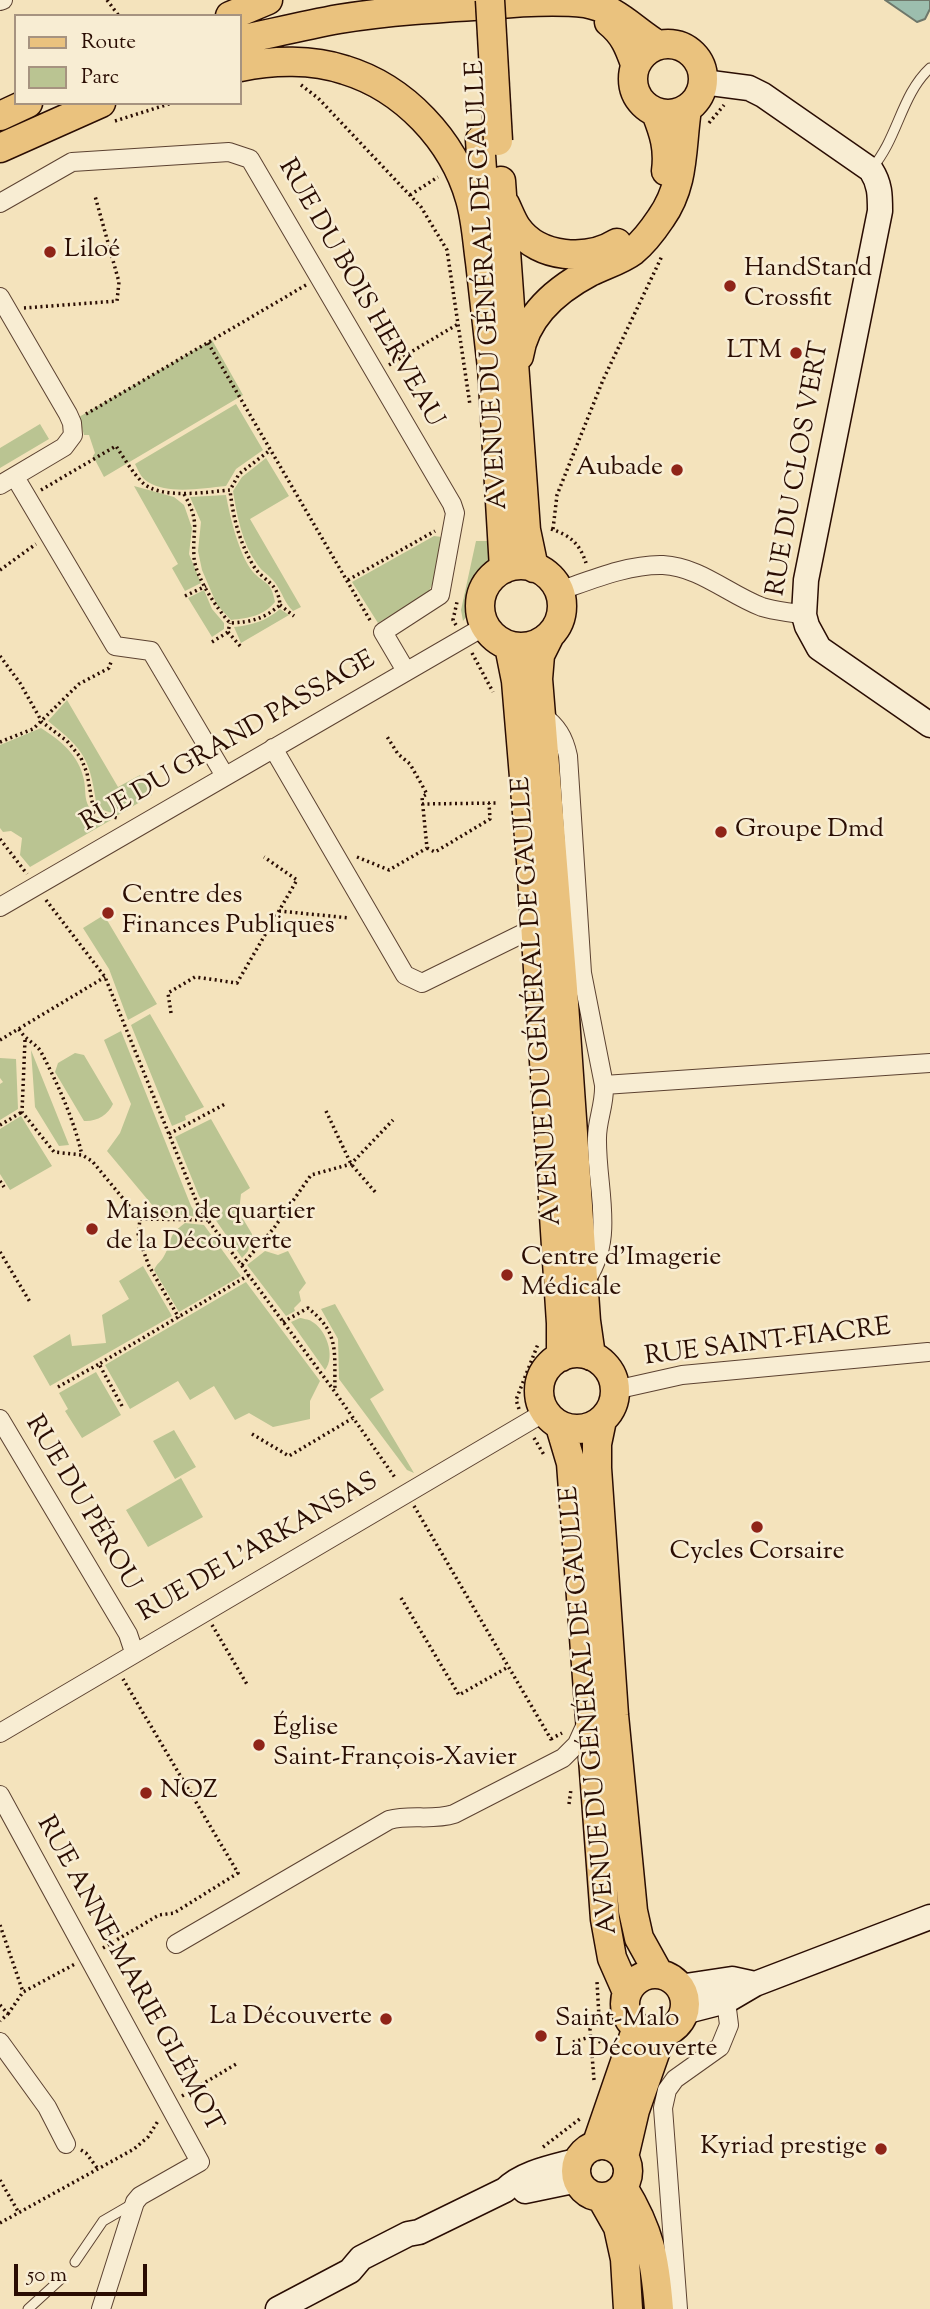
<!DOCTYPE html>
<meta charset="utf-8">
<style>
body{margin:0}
#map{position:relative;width:930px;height:2309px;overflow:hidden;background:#f4e3bc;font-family:"Sorts Mill Goudy",serif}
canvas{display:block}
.legend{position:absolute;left:14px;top:14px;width:228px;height:91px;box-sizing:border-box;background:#f8edd3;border:2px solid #a69380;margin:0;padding:9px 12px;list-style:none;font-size:21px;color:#2a0d03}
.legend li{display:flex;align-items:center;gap:14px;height:35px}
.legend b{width:35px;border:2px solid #a69380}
.scale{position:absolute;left:14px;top:2264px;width:133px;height:32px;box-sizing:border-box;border:4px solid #2a0d03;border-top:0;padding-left:9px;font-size:21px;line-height:24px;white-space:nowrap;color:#2a0d03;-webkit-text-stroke:5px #f8edd3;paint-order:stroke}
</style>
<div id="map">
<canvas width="930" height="2309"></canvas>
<ul class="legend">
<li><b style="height:9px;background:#eac27e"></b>Route</li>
<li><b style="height:19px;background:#bac492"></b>Parc</li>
</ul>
<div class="scale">50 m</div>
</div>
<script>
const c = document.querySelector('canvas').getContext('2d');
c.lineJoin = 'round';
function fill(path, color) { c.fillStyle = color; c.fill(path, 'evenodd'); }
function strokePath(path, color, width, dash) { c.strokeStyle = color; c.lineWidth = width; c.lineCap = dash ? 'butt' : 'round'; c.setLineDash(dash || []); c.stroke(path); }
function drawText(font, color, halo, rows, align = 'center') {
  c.font = font + ' "Sorts Mill Goudy",serif'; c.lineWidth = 5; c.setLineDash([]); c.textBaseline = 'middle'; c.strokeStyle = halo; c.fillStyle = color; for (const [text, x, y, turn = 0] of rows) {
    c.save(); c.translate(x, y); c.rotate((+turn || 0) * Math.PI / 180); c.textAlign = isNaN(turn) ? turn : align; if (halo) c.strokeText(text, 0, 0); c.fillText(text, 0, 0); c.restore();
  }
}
fill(new Path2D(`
 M212 340 243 395 104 477 93 456 95 453 89 435H84L79 417Z
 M236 404 263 450 236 469 226 486C203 488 169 495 148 482 141 478 138 470 135 464Z
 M40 424 49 439 0 468V448Z
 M266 458 289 496 250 519 301 607 293 611C284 602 283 594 276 584 271 576 262 572 257 564 242 543 237 516 233 491L242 477Z
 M134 486 174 497 184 505 192 528 189 554 201 583 185 591 172 568 178 564Z
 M226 495C230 517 239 555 253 572 265 585 271 580 275 602 263 616 250 618 231 620L217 605 202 570 198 551 201 522 190 497Z
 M434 536 442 537 434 581 428 593 378 623 352 582Z
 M476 541H492C492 568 476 571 471 594 469 604 470 614 463 621L461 610Z
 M204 590 212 609 224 623V629L212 637 188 598Z
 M280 609 289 615 241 643 234 627C253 625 266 621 280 609Z
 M67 700 118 787 140 775 152 795 118 815 97 808C90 760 86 751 48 721Z
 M41 728C61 741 79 755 84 780 86 790 84 798 89 807L87 815 111 820 30 867 20 855 22 838 11 831 3 832 0 828V745Z
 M104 915 157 1004 128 1020 109 969 83 928Z
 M150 1014 204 1107 185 1116 186 1120 172 1126 131 1025Z
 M121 1031 191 1206 198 1217 158 1212 107 1151 120 1133 131 1104 104 1040Z
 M31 1050 69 1145 59 1146 35 1107Z
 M75 1053 84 1055 113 1104C108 1115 96 1122 84 1121L55 1072 58 1063Z
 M0 1058 16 1059 18 1109 0 1120V1084L3 1082 0 1078Z
 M21 1116 52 1166 10 1190 0 1174V1129Z
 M211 1119 250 1188 241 1194 239 1212 252 1234 248 1251 242 1258 199 1196 175 1137Z
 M185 1223 204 1225 241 1276 179 1312 154 1270C157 1263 161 1262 164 1256 174 1239 166 1237 185 1223Z
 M265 1251 278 1255 288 1251 306 1283 299 1292 301 1301 294 1308 295 1311 286 1316 247 1265Z
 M143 1266 172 1316 50 1386 33 1356 70 1334 72 1346 106 1343 102 1315 129 1299 119 1281Z
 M246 1282 320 1381 310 1401V1419L273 1427 249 1413 235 1420 214 1386 190 1400 178 1381 130 1409 105 1365Z
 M335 1304 384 1390 370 1399 414 1473 407 1470 339 1379 338 1339 321 1309Z
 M300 1318C301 1318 310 1320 311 1321 326 1329 336 1356 325 1370L291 1322Z
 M96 1372 121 1415 82 1438 65 1411 68 1409 59 1393Z
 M174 1430 196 1467 175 1479 153 1441Z
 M181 1478 203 1517 148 1547 126 1510Z`), '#bac492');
const water = new Path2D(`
 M885 0H930V9L925 19 917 22Z`);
fill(water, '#9cbeae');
strokePath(water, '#6e776a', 2);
const lane = new Path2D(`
 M872 168C898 138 901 95 930 68
 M75 2262 103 2221 134 2203
 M28 2309 62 2278`);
const street = new Path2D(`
 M0 1 3 0
 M0 203 72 162 229 152 250 159 452 504 455 513 440 595 383 632 406 671
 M0 297 68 414 72 423 73 435 64 447 0 485
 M15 477 115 646 151 651 225 776
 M559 591C591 580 629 564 663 565 700 567 728 594 762 607 774 611 790 612 804 615
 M542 715C557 726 564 737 568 756L582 973 604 1085C605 1104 597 1120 597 1138 596 1189 617 1240 583 1284
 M273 748 405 975 422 983 536 927
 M0 907 485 626
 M604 1085 930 1063
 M615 1390 682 1375 928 1352
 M0 1419 128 1634 134 1652
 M0 1733 545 1412
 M0 1795 200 2162 140 2196 135 2202 101 2309
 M176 1944 389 1820C411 1814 432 1821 454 1814L563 1758 577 1744 587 1722
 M0 2042 47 2107 66 2144
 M678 2309 663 2108 667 2090 675 2079 720 2047 729 2025 726 2001`);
const secondary = new Path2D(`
 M703 82 749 88 763 95 871 170C880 184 880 195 880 211L806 580 804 615 807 626 819 648 930 725
 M679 1987 732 1979 755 1984
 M683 2012 726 2001 755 1984 930 1917
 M525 2191 578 2180
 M278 2309 350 2271 361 2258 408 2234 419 2232 505 2190C523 2172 554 2167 579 2160`);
const primary = new Path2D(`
 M230 16 268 0
 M609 22C624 34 629 47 635 64
 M240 40C273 33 306 25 339 19 389 11 439 8 489 5 520 2 554 0 585 3 617 9 632 29 658 45
 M633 79a35 35 0 1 1 70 0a35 35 0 1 1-70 0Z
 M240 67C273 60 312 59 345 70 404 88 453 140 470 199 476 219 477 241 480 262 484 297 488 333 492 368
 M656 113C664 133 669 149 666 171
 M0 116 28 103
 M480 140 485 214
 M0 148 101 103
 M501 181 526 530 534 568
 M505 204C509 212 512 221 517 228 539 259 588 261 617 243
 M491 349 504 569
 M519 356C525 316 556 290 590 272 604 265 621 260 633 251 644 242 653 230 661 218 685 184 681 149 687 109
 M480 606a41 41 0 1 1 82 0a41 41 0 1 1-82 0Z
 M550 635 540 655 538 679 563 989 586 1321 591 1356
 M509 646 516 681 531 861 561 1323V1357
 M539 1391a38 38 0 1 1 76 0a38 38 0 1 1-76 0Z
 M602 1420 597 1444V1468L614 1715 633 1911 639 1938 659 1974
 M560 1426 571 1463 605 1919 612 1958 627 1992
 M625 2004a30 30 0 1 1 60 0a30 30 0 1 1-60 0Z
 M576 2171a26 26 0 1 1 52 0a26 26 0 1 1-52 0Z
 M596 2146 637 2027
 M624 2157 635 2110 662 2033
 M623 2187C650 2231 655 2259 659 2309
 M601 2197 618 2227 625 2259 628 2309`);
strokePath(lane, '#5c4231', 11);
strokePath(street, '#5c4231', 20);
strokePath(secondary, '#2a0d03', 27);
strokePath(primary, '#2a0d03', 31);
strokePath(new Path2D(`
 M107 0 119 16
 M301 85 318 98 421 207 447 250 470 405
 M115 121 172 103
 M709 123 724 105
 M410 195 438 177
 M24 308 117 301 119 282 95 196
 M208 343 371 622
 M389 365 458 324
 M86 414 306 285
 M41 490 116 446C124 458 132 472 142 482 159 500 207 492 230 490L239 474 269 451
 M184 494C201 524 192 527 194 557 195 576 217 609 230 623 251 622 264 619 280 605 278 581 263 582 253 565 239 541 233 517 230 490
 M551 529C570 535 580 544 586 563
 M553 529 557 495 603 380 662 256
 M0 570 36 544
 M348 580 435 531
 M185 596 206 586
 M280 605 294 616
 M456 625 453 620 457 602
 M228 632 241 647
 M212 642 228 632 230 623
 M472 653 493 692
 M0 656 20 683 42 722 67 741 81 758 87 773 94 812 117 818
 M0 742 33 729 79 684 109 668 111 662
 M422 804 499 803
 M0 839 27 874
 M427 848 435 852 490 819 489 803
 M357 857 389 870 427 848 422 797 427 794 410 764 398 754 386 735
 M46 900 105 977 199 1208 335 1392 396 1479
 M279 911 350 918
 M171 1013 168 993 195 977 237 983 297 880 264 857
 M19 1029C26 1041 36 1043 41 1052 58 1084 74 1120 82 1155
 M0 1040 105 977
 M25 1040 22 1112 54 1152 82 1155 92 1161 140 1219 138 1236 149 1266 179 1318
 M326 1111 351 1164 376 1193
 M0 1125 22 1112
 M169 1134 225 1104
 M0 1181 4 1187
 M140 1219 208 1220
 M0 1252 30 1302
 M242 1265 274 1228 311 1175 351 1164 393 1120
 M283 1322 308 1308C340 1333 334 1352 335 1390
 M58 1387 99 1364
 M122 1406 99 1364 249 1275
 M519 1409 516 1400 538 1344
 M252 1434 289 1456 353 1418
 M534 1438 544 1455
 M414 1506 552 1741
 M401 1598 459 1695 508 1667
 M212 1625 248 1686
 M551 1739 562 1733
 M569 1804 571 1789
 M0 1925 23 1992
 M103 1948 159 1915 174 1913 238 1873 123 1679
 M0 2005 8 2014 0 2021
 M8 2014 23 1992 75 1964
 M573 2042 590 2037 606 2045
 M594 2080 590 2029 599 2017 597 1982
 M182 2096 238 2063
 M543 2147 581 2118
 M81 2150 86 2153 98 2169
 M0 2180 19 2213
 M0 2223 134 2149 148 2137 158 2121`), '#2a0d03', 3.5, [2, 3.5]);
strokePath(lane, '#f8edd3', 9);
strokePath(street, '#f8edd3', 18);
strokePath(secondary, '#f8edd3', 24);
strokePath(primary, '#eac27e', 28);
const primaryBridge = new Path2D(`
 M490 0 498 141`);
strokePath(primaryBridge, '#2a0d03', 31, []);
strokePath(primaryBridge, '#eac27e', 28);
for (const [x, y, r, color] of [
 [50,252,7,"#8f2418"],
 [730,286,7,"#8f2418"],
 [796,353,7,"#8f2418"],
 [677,470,7,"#8f2418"],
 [721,832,7,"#8f2418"],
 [108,913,7,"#8f2418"],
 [92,1229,7,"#8f2418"],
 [507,1275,7,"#8f2418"],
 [757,1527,7,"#8f2418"],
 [259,1745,7,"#8f2418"],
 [146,1793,7,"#8f2418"],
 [386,2019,7,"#8f2418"],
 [541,2036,7,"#8f2418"],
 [881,2149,7,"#8f2418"]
]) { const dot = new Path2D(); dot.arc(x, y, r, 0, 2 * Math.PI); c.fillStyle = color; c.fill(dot); strokePath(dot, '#f8edd3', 2.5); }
drawText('26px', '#2a0d03', '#f8edd3', [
 ["Liloé",64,252],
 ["HandStand",744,271],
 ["Crossfit",744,301],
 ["LTM",782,353,"right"],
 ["Aubade",663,470,"right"],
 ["Groupe Dmd",735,832],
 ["Centre des",122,898],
 ["Finances Publiques",122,928],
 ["Maison de quartier",106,1214],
 ["de la Découverte",106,1244],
 ["Centre d'Imagerie",521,1260],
 ["Médicale",521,1290],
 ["Cycles Corsaire",757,1554,"center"],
 ["Église",273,1730],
 ["Saint-François-Xavier",273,1760],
 ["NOZ",160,1793],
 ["La Découverte",372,2019,"right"],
 ["Saint-Malo",555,2021],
 ["La Découverte",555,2051],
 ["Kyriad prestige",867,2149,"right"]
], 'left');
drawText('26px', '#2a0d03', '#f8edd3', [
 ["AVENUE DU GÉNÉRAL DE GAULLE",489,285,-93],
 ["RUE DU BOIS HERVEAU",359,294,60],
 ["RUE DU CLOS VERT",800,469,-80],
 ["RUE DU GRAND PASSAGE",229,743,-30],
 ["AVENUE DU GÉNÉRAL DE GAULLE",539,1001,-94],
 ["RUE SAINT-FIACRE",768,1344,-7],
 ["RUE DU PÉROU",81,1504,59],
 ["RUE DE L'ARKANSAS",259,1549,-30],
 ["AVENUE DU GÉNÉRAL DE GAULLE",591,1710,-95],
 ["RUE ANNE-MARIE GLÉMOT",128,1975,61]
]);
</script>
